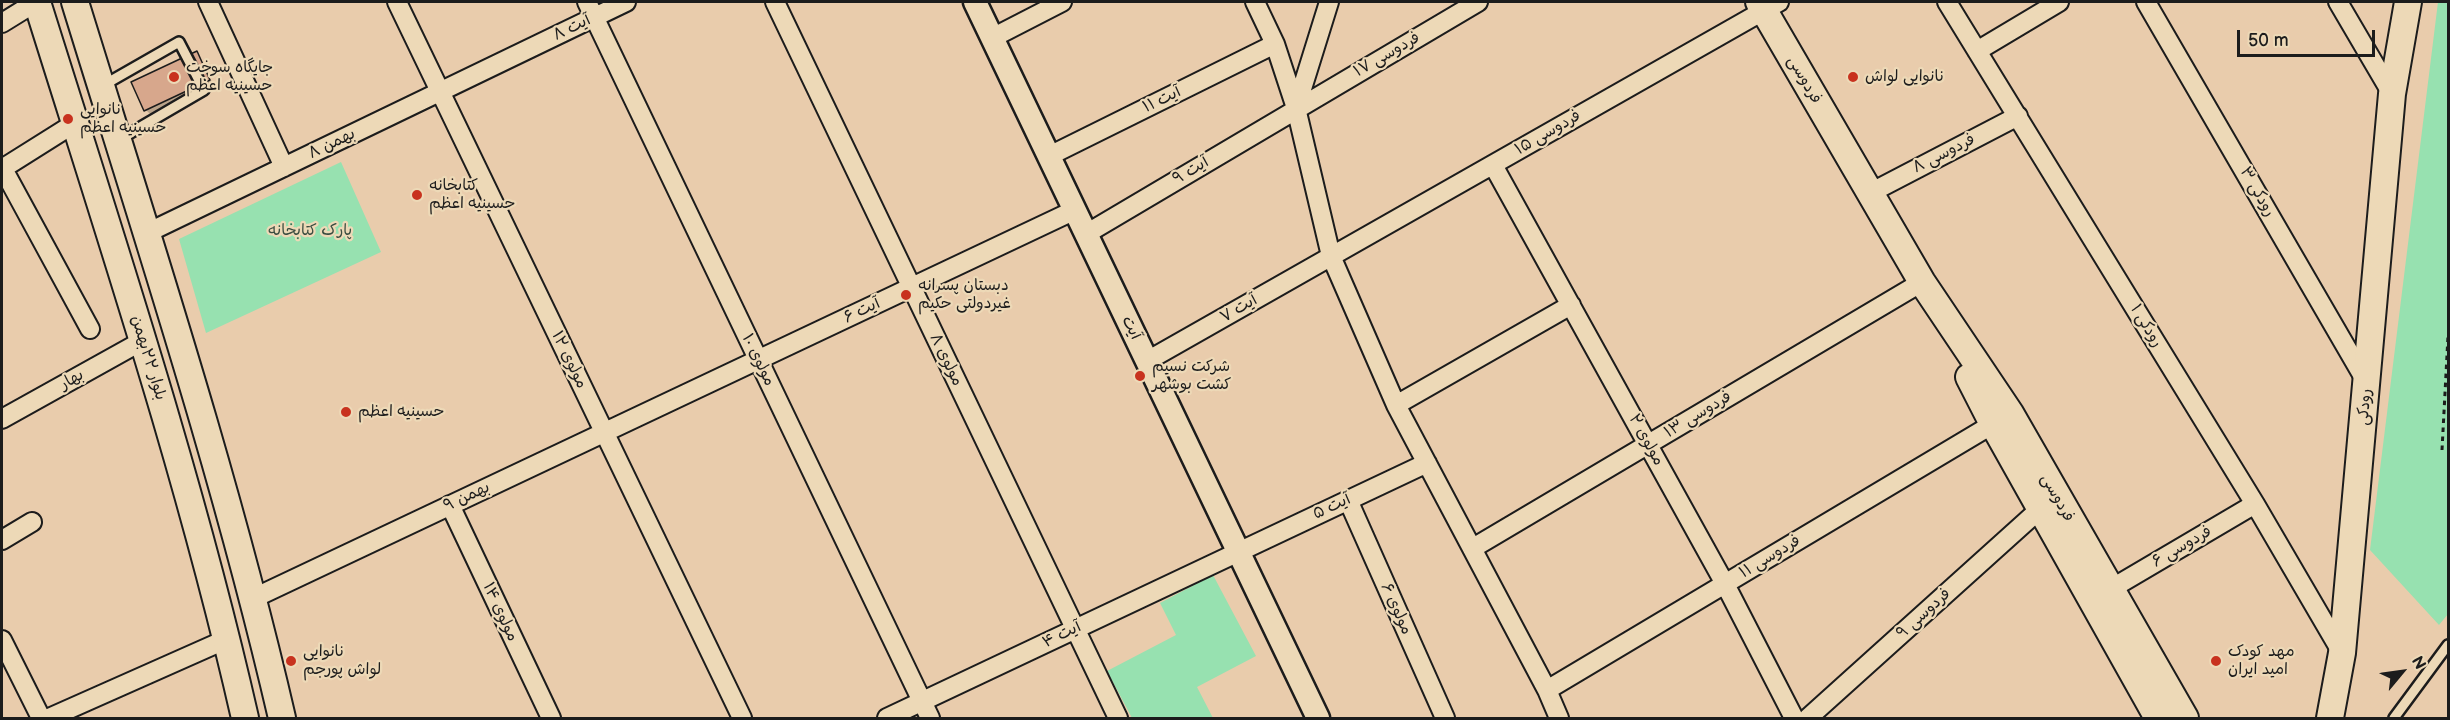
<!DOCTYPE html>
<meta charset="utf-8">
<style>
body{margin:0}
#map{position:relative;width:2450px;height:720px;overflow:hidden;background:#e9ccac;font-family:"Balsamiq Sans",sans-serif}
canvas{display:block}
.frame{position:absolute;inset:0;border:3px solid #1c1c1c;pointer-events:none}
.north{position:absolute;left:2372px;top:642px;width:60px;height:60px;-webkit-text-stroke:4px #edd9b7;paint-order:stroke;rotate:61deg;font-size:16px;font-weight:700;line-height:24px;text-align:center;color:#1c1c1c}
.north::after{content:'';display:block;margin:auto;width:21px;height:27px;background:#1c1c1c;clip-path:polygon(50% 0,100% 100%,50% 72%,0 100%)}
.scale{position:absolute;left:2237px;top:30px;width:138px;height:27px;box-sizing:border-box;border:3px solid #1c1c1c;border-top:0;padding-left:8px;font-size:18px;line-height:21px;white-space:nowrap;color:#1c1c1c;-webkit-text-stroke:4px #edd9b7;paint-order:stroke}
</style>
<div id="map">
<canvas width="2450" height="720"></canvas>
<div class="frame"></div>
<div class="north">N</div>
<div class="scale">50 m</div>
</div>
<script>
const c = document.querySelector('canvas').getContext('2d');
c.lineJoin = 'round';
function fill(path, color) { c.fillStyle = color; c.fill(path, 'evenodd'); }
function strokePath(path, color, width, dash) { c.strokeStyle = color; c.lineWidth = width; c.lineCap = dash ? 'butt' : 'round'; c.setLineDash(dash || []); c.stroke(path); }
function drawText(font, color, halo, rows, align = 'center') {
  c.font = font + ' "Balsamiq Sans","Playpen Sans Arabic",sans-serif'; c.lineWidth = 4.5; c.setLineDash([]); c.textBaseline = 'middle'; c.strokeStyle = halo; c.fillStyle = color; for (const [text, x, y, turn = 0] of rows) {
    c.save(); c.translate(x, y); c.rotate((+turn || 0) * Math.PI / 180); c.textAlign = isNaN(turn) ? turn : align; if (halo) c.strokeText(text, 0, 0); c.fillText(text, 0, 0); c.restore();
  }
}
fill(new Path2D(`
 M2438 2H2448V614L2439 625 2370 550Z
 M341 162 381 252 206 333 179 239Z
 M1213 575 1256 656 1197 687 1213 718H1132L1107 671 1176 635 1160 603Z`), '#97e1b0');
fill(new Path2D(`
 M197 53 213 84 150 114 146 110Z`), '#0003');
const building = new Path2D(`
 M197 51 210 80 144 111 131 82Z`);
fill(building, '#d7a78c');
strokePath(building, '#1c1c1c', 1.5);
const service = new Path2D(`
 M102 86 179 42 204 90 120 139
 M2394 718 2448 645`);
const minor = new Path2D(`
 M208 2 284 167
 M397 2 742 718
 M587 2 930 718
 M775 2 1118 718
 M1255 2 1275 44 1296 108 1331 256 1396 405 1547 690 1559 718
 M1947 2 2255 504 2342 653
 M2146 2 2367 383
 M2338 2 2392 94
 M2 23 36 2
 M992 38 1062 2
 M1977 51 2059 2
 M1296 108 1329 2
 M1049 156 1275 44
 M1493 165 1725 584 1794 718
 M2 167 90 329
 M2 169 75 123
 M1870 193 2018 116
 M147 233 626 2
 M1086 234 1478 2
 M1147 361 1779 2
 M1396 405 1571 305
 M2 419 142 341
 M1348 500 1445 718
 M450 505 551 718
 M2 540 32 522
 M1473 548 1922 282
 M2109 590 2255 504
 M254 598 1075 210
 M2 640 41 718
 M1547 690 1993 424
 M49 718 227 639
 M887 718 1427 463
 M1808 718 2040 509`);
const tertiary = new Path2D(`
 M975 2 1318 718`);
const secondary = new Path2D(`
 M37 2C111 239 190 476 245 718
 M75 2C148 239 226 476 282 718
 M1759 2 1922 282 2010 413 2185 718
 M1969 377 1993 424 2158 718
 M2330 718 2342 653 2392 94 2408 2`);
strokePath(service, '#1c1c1c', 14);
strokePath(minor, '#1c1c1c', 22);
strokePath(tertiary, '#1c1c1c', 27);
strokePath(secondary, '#1c1c1c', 30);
strokePath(new Path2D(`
 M2442 450 2448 336`), '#1c1c1c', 3, [4.5, 4.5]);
strokePath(service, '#edd9b7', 9);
strokePath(minor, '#edd9b7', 18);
strokePath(tertiary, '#edd9b7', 22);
strokePath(secondary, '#edd9b7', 26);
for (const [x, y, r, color] of [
 [174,77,6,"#c8321e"],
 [1853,77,6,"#c8321e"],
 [68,119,6,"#c8321e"],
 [417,195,6,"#c8321e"],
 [906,295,6,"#c8321e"],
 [1140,376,6,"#c8321e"],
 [346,412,6,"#c8321e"],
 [291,661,6,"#c8321e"],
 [2216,661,6,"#c8321e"]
]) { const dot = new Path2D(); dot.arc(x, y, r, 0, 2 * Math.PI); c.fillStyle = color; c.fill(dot); strokePath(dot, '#edd9b7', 2); }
drawText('16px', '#1c1c1c', '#edd9b7', [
 ["آیت ۸",572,28,-26],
 ["فردوسی ۱۷",1387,55,-30],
 ["فردوسی",1804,80,60],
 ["آیت ۱۱",1162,100,-26],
 ["فردوسی ۱۵",1548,133,-30],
 ["بهمن ۸",332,144,-26],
 ["فردوسی ۸",1944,154,-27],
 ["آیت ۹",1191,171,-31],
 ["رودکی ۳",2257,192,60],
 ["آیت ۷",1239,309,-30],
 ["آیت ۶",862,311,-25],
 ["رودکی ۱",2146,326,59],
 ["آیت",1131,328,64],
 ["بلوار ۲۲بهمن",148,358,73],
 ["مولوی ۱۲",569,360,64],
 ["مولوی ۱۰",758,360,64],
 ["مولوی ۸",946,360,64],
 ["بهار",72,380,-29],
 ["رودکی",2365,407,-85],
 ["فردوسی ۱۳",1698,415,-31],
 ["مولوی ۲",1646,440,61],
 ["بهمن ۹",467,497,-25],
 ["فردوسی",2057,498,61],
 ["آیت ۵",1332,507,-25],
 ["فردوسی ۶",2182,547,-30],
 ["فردوسی ۱۱",1770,557,-31],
 ["مولوی ۶",1396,609,66],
 ["مولوی ۱۴",500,612,65],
 ["فردوسی ۹",1924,614,-42],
 ["آیت ۴",1062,635,-26]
]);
drawText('16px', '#1c1c1c', '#edd9b7', [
 ["جایگاه سوخت",186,68],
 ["حسینیه اعظم",186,86],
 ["نانوایی لواش",1865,77],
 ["نانوایی",80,110],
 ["حسینیه اعظم",80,128],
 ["کتابخانه",429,186],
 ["حسینیه اعظم",429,204],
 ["دبستان پسرانه",918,286],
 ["غیردولتی حکیم",918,304],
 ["شرکت نسیم",1152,367],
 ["کشت بوشهر",1152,385],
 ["حسینیه اعظم",358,412],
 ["نانوایی",303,652],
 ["لواش پورجم",303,670],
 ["مهد کودک",2228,652],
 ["امید ایران",2228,670]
], 'left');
drawText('16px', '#3b4d41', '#edd9b7', [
 ["پارک کتابخانه",310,231]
]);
</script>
